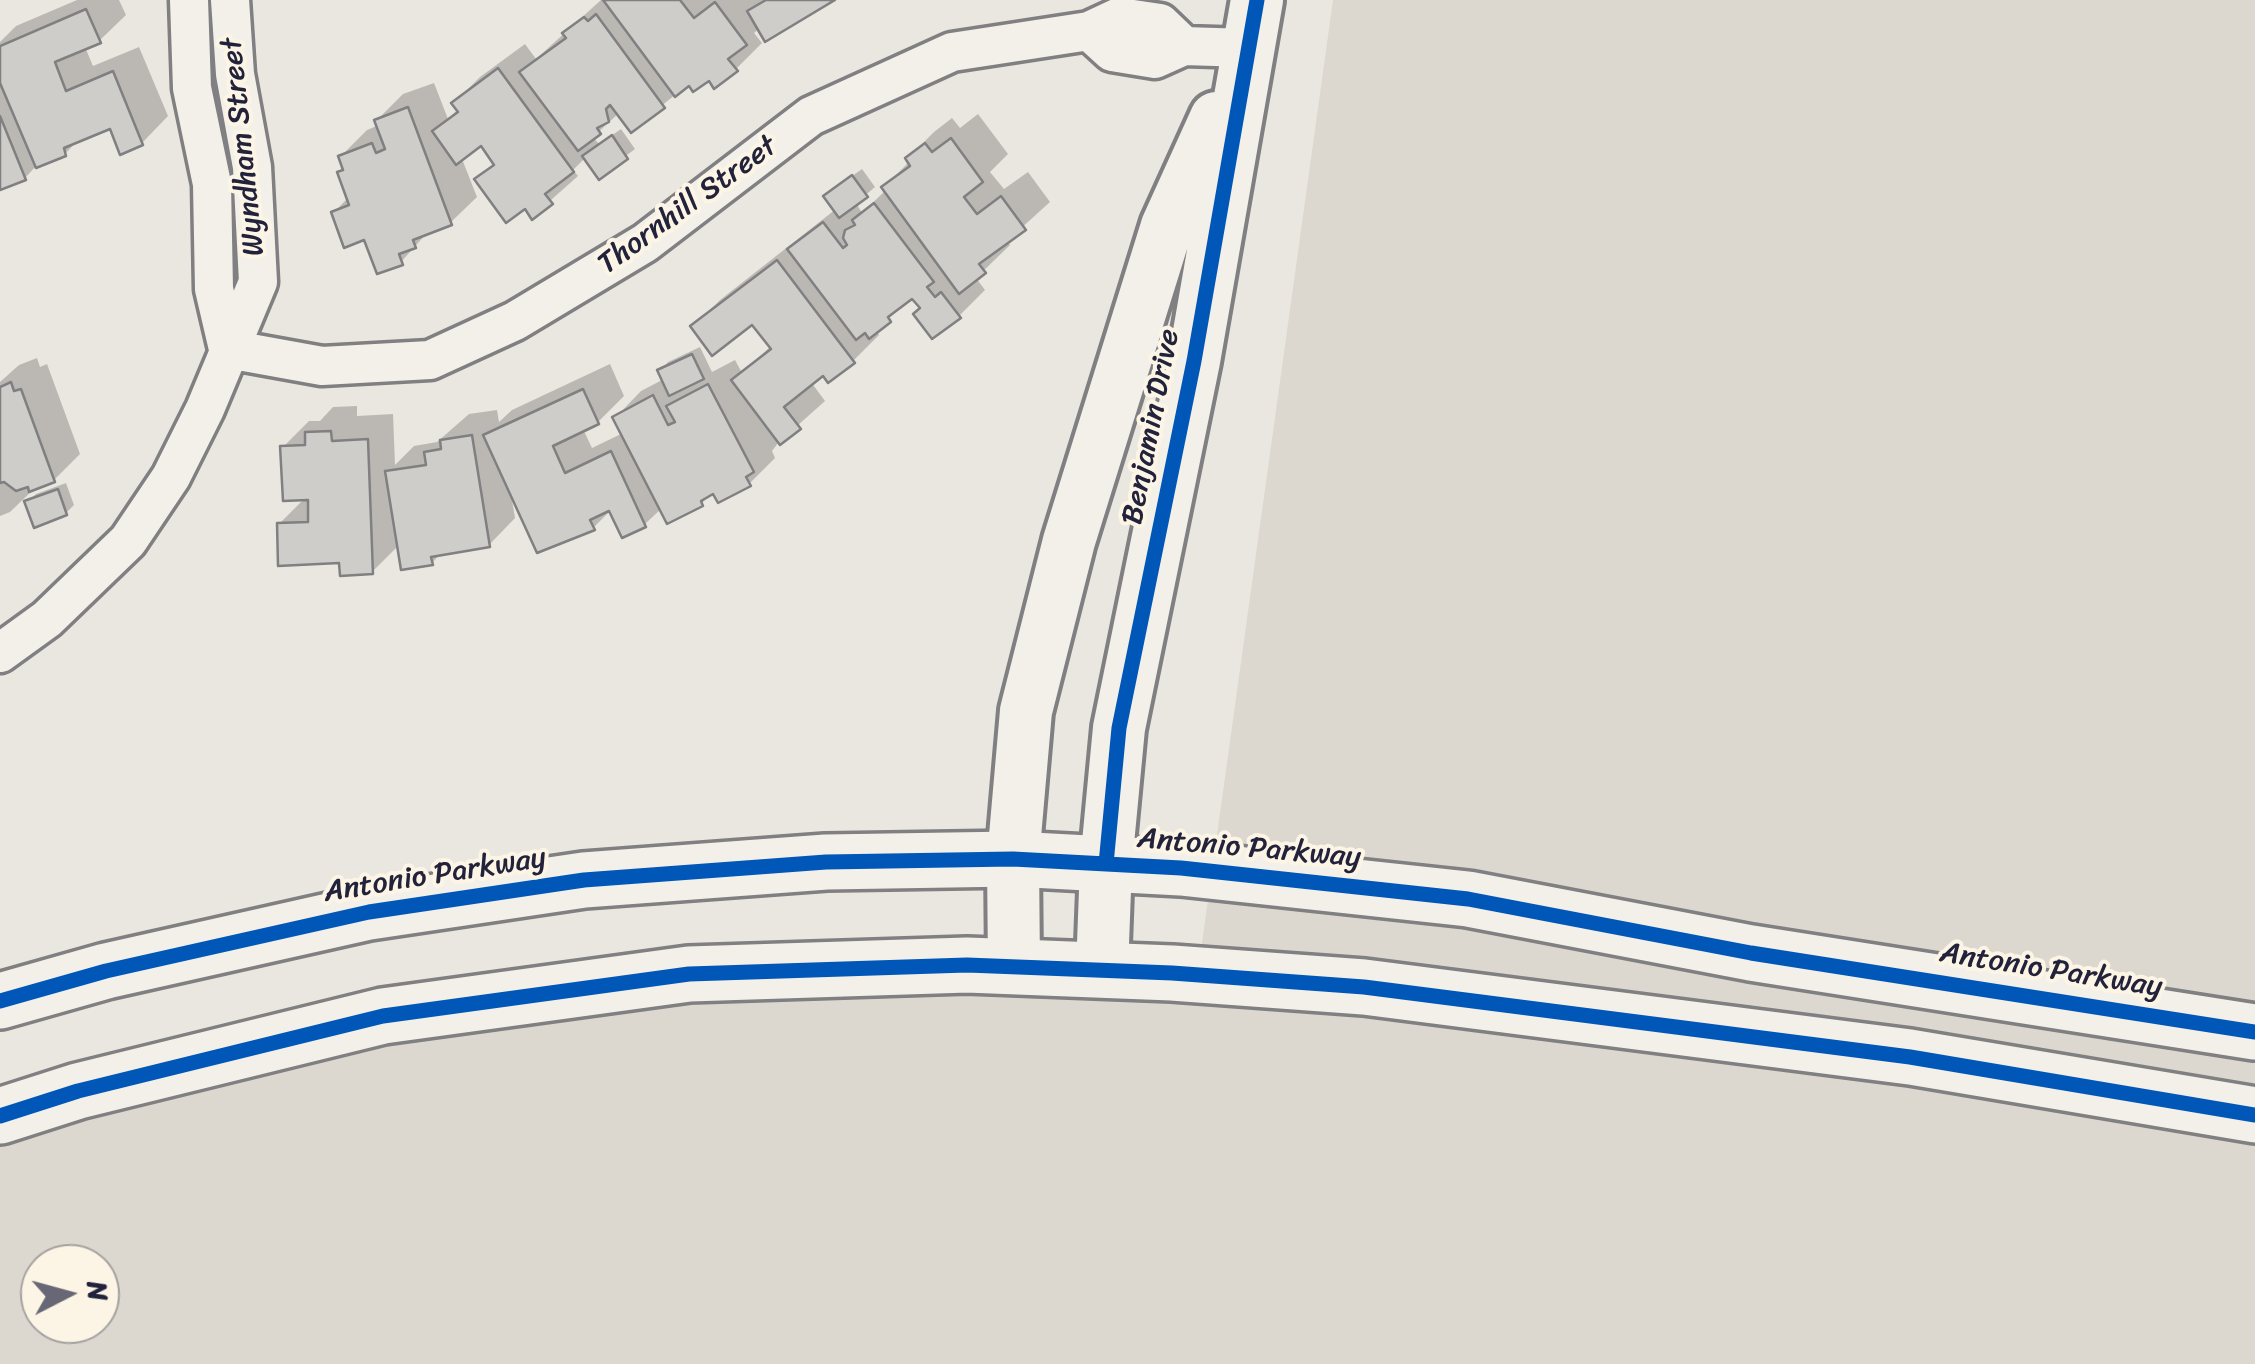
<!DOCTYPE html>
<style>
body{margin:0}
#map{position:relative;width:2255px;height:1364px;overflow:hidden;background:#eae7e0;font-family:Sriracha,sans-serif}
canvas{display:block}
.north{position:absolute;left:20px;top:1244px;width:100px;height:100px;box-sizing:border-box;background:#fcf5e5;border:2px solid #a5a1a1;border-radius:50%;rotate:84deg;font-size:28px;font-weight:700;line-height:40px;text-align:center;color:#22223b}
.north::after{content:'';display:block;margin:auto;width:35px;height:45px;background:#686775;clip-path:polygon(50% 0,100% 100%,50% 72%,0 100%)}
</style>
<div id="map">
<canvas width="2255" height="1364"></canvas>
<div class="north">N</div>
</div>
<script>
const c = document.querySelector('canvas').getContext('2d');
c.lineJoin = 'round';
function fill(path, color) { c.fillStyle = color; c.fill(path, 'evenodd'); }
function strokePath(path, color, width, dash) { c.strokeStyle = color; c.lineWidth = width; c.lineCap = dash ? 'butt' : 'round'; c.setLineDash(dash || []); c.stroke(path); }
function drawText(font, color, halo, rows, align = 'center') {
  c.font = font + ' Sriracha,sans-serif'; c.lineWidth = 8; c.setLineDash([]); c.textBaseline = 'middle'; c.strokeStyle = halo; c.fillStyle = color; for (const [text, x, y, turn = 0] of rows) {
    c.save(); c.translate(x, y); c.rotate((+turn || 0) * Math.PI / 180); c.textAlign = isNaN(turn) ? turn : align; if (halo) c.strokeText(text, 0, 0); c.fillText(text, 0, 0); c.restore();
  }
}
fill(new Path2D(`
 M1333 0H2255V1364H0V1096L682 955 1196 986ZM40 1264H100V1324H40Z`), '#dcd8d0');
fill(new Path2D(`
 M77 0H119L126 15 99 41 85 47 93 66 139 47 168 116 142 143 122 151 111 126 79 139 65 154 37 165 25 178 0 187V42L16 26Z
 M601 0H830L760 28 754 33 762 43 736 69 690 83 631 130 619 113 593 137 599 144 621 129 635 149 599 176 586 157 573 170 578 176 533 216 526 206 477 180 495 162 481 143 462 159 477 197 450 223 426 234 401 262 333 213 348 198 340 173 345 168 341 156 367 130 379 125 377 120 403 94 434 83 448 119 458 109 454 103 480 77 525 44 536 59Z
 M978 114 1008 154 990 172 1004 189 1028 172 1050 202 1007 241 1010 245 976 278 985 290 959 316 922 308 914 296 876 330 879 335 853 361 823 373 811 382 825 401 778 443 772 451 775 458 749 484 714 491 701 504 662 508 644 525 611 510 593 528 511 495 515 518 489 545 442 552 432 563 399 545 372 572 279 524 305 498 283 447 309 421H320L333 407 357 406V416L393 414 395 465 414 446 437 442 469 414 497 410 499 422 512 410 610 364 624 396 598 422 583 429 592 448 623 433 615 418 641 391 664 379 660 371 668 362 700 347 712 372 735 360 742 373 771 346 753 322 694 326 720 300 836 209 835 188 862 169 875 187 856 203 862 213 886 190 884 187 910 161 908 158 934 132 952 118 960 128Z
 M37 358 40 367 47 364 80 454 54 480 36 487 10 512 0 516V382L19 365Z
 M66 483 74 505 66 513 27 502 36 494Z`), '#0003');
const building = new Path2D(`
 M603 0H680L694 18 715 2 747 45 728 59 738 71 714 89 709 81 693 92 689 86 675 97Z
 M766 0H835L765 42 747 11Z
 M86 9 101 43 55 62 66 91 113 71 143 145 120 155 110 129 64 148 66 156 36 168 0 83V46Z
 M596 14 665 108 631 133 610 105 606 109 609 122 597 128 601 134 578 151 519 72 566 38 562 33 584 17 588 21Z
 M498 68 574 172 545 194 553 204 532 220 525 209 506 223 474 179 494 165 481 146 456 165 432 131 458 112 451 103Z
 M408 107 452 225 413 240 416 248 399 254 403 265 377 274 364 240 344 248 331 212 349 205 337 172 343 170 338 156 372 143 376 153 385 149 374 120Z
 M0 116 26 180 0 190Z
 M612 135 628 159 599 180 582 156Z
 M951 138 983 182 964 197 977 214 1001 196 1026 230 979 264 986 273 959 294 881 187 910 166 905 158 925 143 932 152Z
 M852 175 868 197 839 218 823 196Z
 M874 203 934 282 927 287 935 297 941 292 961 318 932 339 913 314 920 308 912 299 888 317 891 322 869 339 865 333 856 340 787 249 823 222 843 248 847 245 843 238 845 230 855 225 852 220Z
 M777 260 855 363 828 383 823 376 784 407 801 429 780 445 731 380 771 349 752 325 712 356 690 326Z
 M692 354 704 379 669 396 657 370Z
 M11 382 14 391 21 389 55 482 29 492 28 487 16 491 4 482 0 483V387Z
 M708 384 754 472 746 477 751 486 718 503 713 494 701 501 703 506 667 524 612 417 653 395 668 425 675 422 666 406Z
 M583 389 599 424 553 446 565 473 611 451 646 527 622 538 609 511 590 520 595 530 537 553 483 435Z
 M331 431 332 441 368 439 373 574 340 576 339 563 278 566 277 523 308 522V500L283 501 280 446 305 445V432Z
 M472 435 490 547 431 557 433 565 401 570 385 471 426 465 424 452 441 449 440 440Z
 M58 489 67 515 34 528 24 501Z`);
fill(building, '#cfcdc9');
strokePath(building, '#807f81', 2.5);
const minor = new Path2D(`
 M189 0 192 88 212 184 214 289 228 349
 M1089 31 1112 52 1155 59 1184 46 1247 48
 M228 349 322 366 430 360 515 321 645 243 811 116 952 52 1089 31 1119 17 1160 23 1184 46
 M0 653 47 619 128 541 171 477 205 409 258 282 252 167 235 74 230 0`);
const secondary = new Path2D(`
 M1014 967 1013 859 1026 711 1069 541 1167 226 1216 118
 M1102 970 1106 864 1119 728 1194 361 1257 0`);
const primary = new Path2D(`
 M0 1001 106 971 369 912 584 880 826 862 1013 859 1181 868 1468 899 1751 953 2255 1032
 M0 1116 78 1091 383 1016 689 974 967 965 1172 973 1364 987 1910 1057 2255 1115`);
strokePath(minor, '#807f81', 45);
strokePath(secondary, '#807f81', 60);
strokePath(primary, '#807f81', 62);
strokePath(minor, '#f3f0ea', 38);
strokePath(secondary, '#f3f0ea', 52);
strokePath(primary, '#f3f0ea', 55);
strokePath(new Path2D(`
 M1106 864 1119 728 1194 361 1257 0
 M0 1001 106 971 369 912 584 880 826 862 1013 859 1181 868 1468 899 1751 953 2255 1032
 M0 1116 78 1091 383 1016 689 974 967 965 1172 973 1364 987 1910 1057 2255 1115`), '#0057b8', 15);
drawText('30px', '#22223b', '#fcf5e5', [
 ["Wyndham Street",244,147,-96],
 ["Thornhill Street",688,206,-36],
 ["Benjamin Drive",1152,427,-79],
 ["Antonio Parkway",1249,849,5],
 ["Antonio Parkway",435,876,-9],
 ["Antonio Parkway",2051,971,9]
]);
</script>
